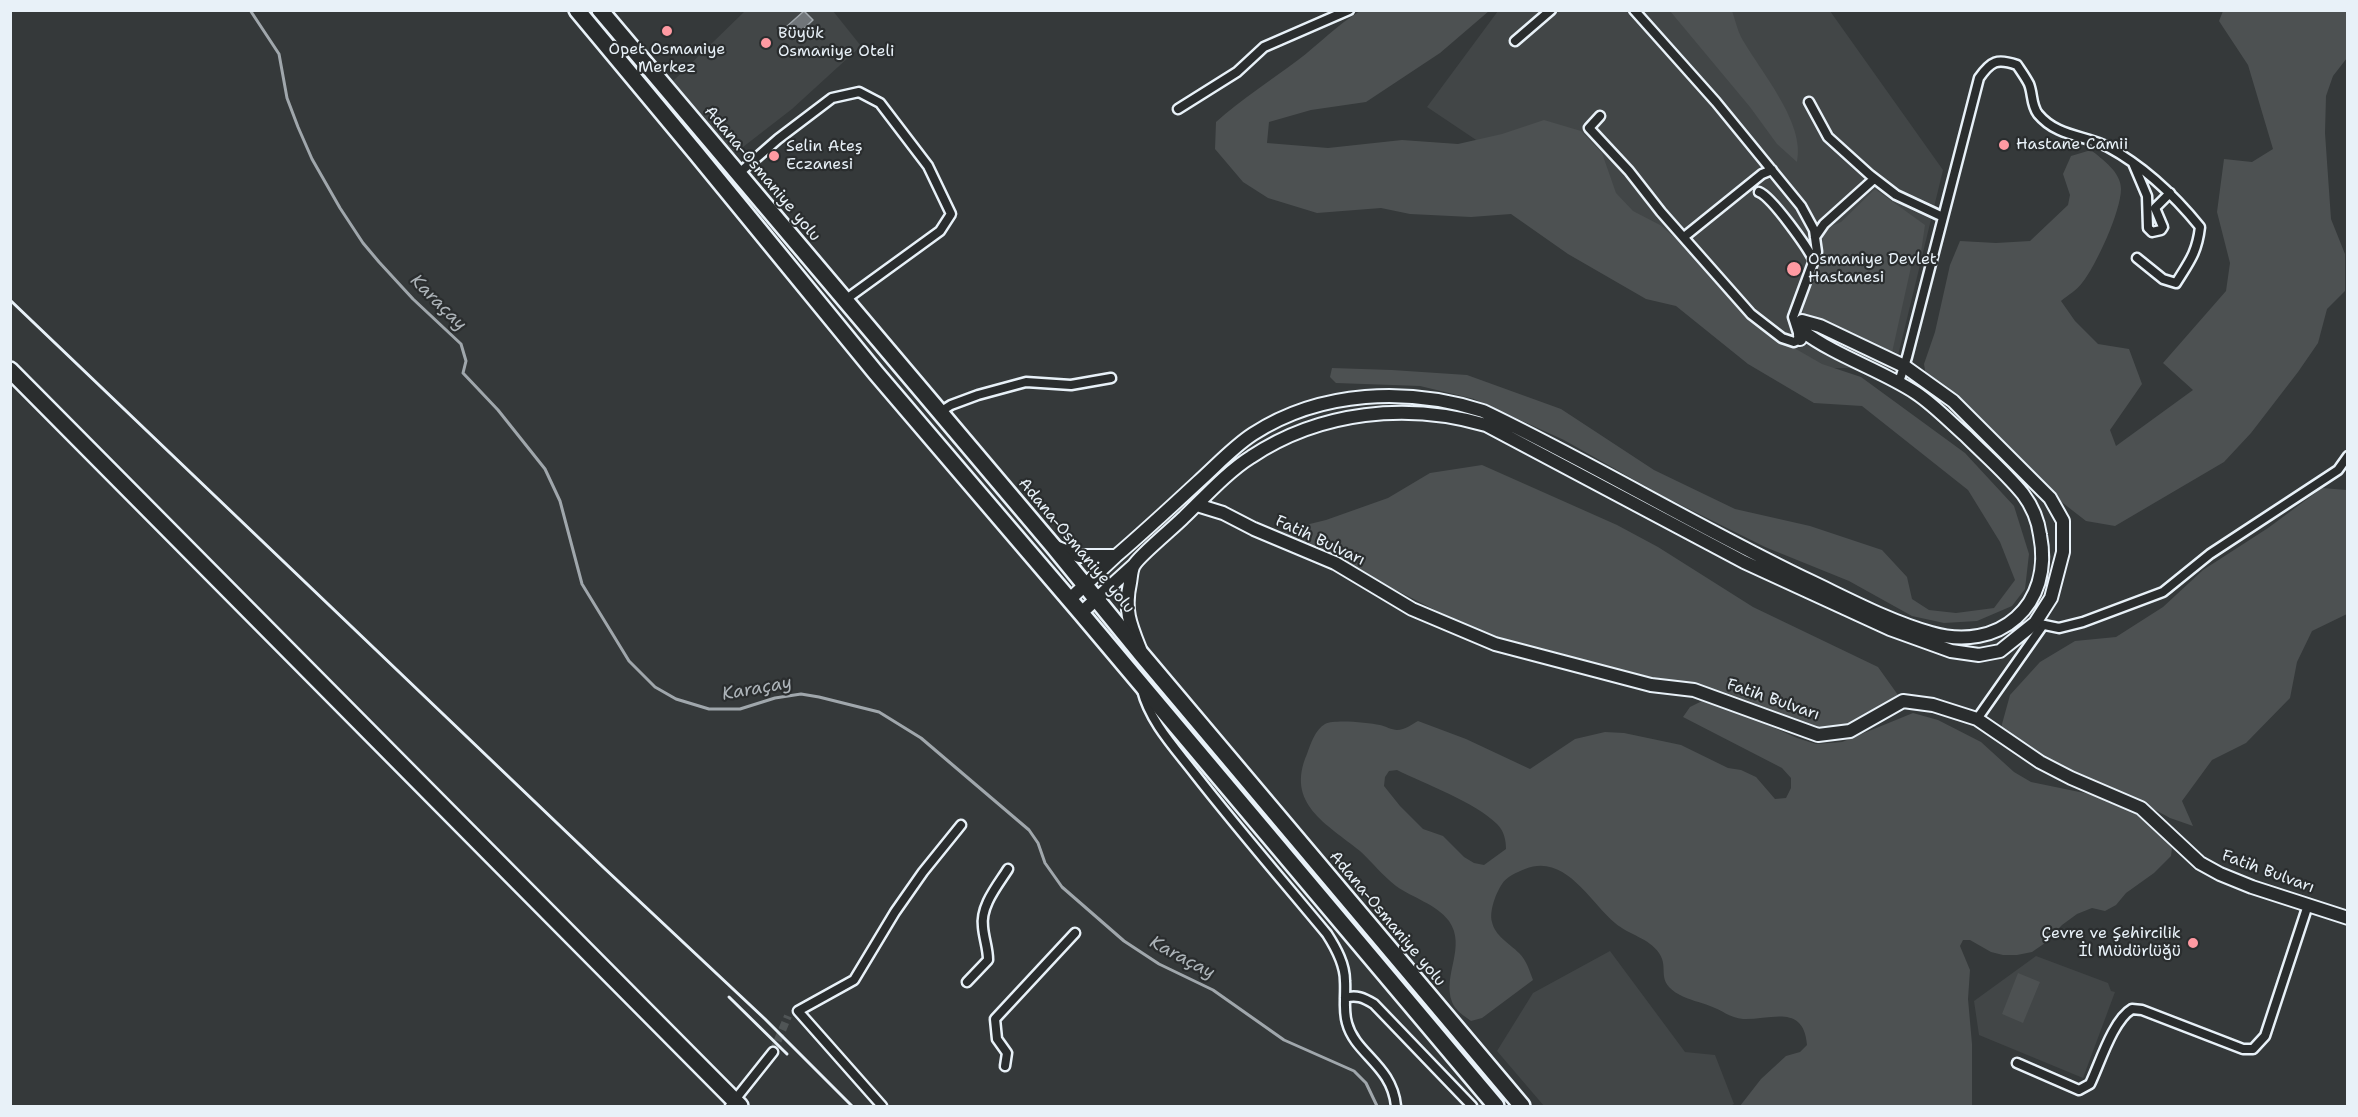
<!DOCTYPE html>
<meta charset="utf-8">
<style>
body{margin:0}
#map{position:relative;width:2358px;height:1117px;overflow:hidden;background:#35393a;font-family:"Shantell Sans",sans-serif}
canvas{display:block}
.frame{position:absolute;inset:0;border:12px solid #e8f1f8;pointer-events:none}
</style>
<div id="map">
<canvas width="2358" height="1117"></canvas>
<div class="frame"></div>
</div>
<script>
const c = document.querySelector('canvas').getContext('2d');
c.lineJoin = 'round';
function fill(path, color) { c.fillStyle = color; c.fill(path, 'evenodd'); }
function strokePath(path, color, width, dash) { c.strokeStyle = color; c.lineWidth = width; c.lineCap = dash ? 'butt' : 'round'; c.setLineDash(dash || []); c.stroke(path); }
function drawText(font, color, halo, rows, align = 'center') {
  c.font = font + ' "Shantell Sans",sans-serif'; c.lineWidth = 4.5; c.setLineDash([]); c.textBaseline = 'middle'; c.strokeStyle = halo; c.fillStyle = color; for (const [text, x, y, turn = 0] of rows) {
    c.save(); c.translate(x, y); c.rotate((+turn || 0) * Math.PI / 180); c.textAlign = isNaN(turn) ? turn : align; if (halo) c.strokeText(text, 0, 0); c.fillText(text, 0, 0); c.restore();
  }
}
fill(new Path2D(`
 M745 11H833L861 46 792 109 734 154 672 82Z
 M1498 11H1830L1943 170 1895 368H1816L1427 107Z
 M1610 951 1685 1052 1715 1055 1734 1104 1730 1106H1544L1497 1051 1533 993Z
 M2036 956 2108 983 2111 991 2115 992 2083 1078 1979 1035 1974 1001Z`), '#424647');
fill(new Path2D(`
 M1360 11H1489L1440 53 1366 102 1311 110 1269 122 1267 143 1328 148 1402 140 1458 144 1502 134 1544 120 1581 131 1602 153 1616 193 1633 211 1660 225 1706 264 1723 292 1782 341 1822 364 1861 377 1965 453 2014 506 2029 554 2025 589 2012 606 1977 621 1944 623 1912 616 1849 581 1765 547 1661 495 1564 440 1474 399 1420 386 1336 383 1330 377 1332 368 1392 370 1467 375 1561 409 1654 470 1735 509 1810 526 1882 550 1907 577 1912 599 1929 610 1956 613 1994 608 2015 580 2000 542 1968 490 1862 406 1814 403 1748 364 1676 306 1646 299 1568 254 1511 214 1471 217 1410 214 1381 208 1317 213 1268 198 1243 182 1215 149 1216 122C1242 99 1270 81 1298 60 1319 44 1337 25 1360 11Z
 M1670 11H1732C1735 19 1737 29 1741 37 1760 71 1806 123 1797 162L1777 144 1750 107Z
 M2223 11H2347V58L2333 76 2326 96 2325 133 2331 219 2345 254V291L2327 309 2318 343 2298 372 2251 433 2224 462 2115 526 2086 521 2059 500 2015 458 1927 382 1924 364 1935 332 1950 265 1960 241 1996 243 2030 241 2068 205 2070 195 2063 174 2071 156 2091 150C2103 160 2121 172 2121 189 2121 211 2096 266 2082 283 2077 290 2068 295 2061 301L2075 321 2098 344 2129 349 2142 384 2110 430 2116 446 2193 390 2163 363 2226 291 2230 263 2217 212 2224 159 2252 162 2273 149 2248 65 2219 21Z
 M1875 189 1925 225 1921 252 1913 258 1889 366 1880 365 1809 331 1800 324 1805 303 1823 246 1822 236 1827 228 1841 222Z
 M1482 465 1617 525 1658 547 1753 607 1878 667 1898 695 1861 720 1828 733 1607 671 1472 629 1281 531 1326 520 1388 498 1430 473Z
 M2322 488 2347 490V614L2312 631 2297 662 2290 698 2246 743 2212 760 2182 801 2193 826 2170 818 2137 800 2081 777 1999 735 2010 695 2040 662 2075 641 2116 637 2163 607 2203 570 2268 528Z
 M1702 701 1725 706 1797 738 1816 744 1842 742 1913 713 1938 720 1981 742 2014 772 2031 782 2099 796 2121 805 2143 818 2167 839 2172 848 2171 856 2154 873 2126 893 2116 905 2105 911 2092 908 2077 914 2062 925 2045 943 2032 952 2017 955H2003L1991 952 1970 940H1963L1960 946 1970 970 1968 999 1972 1044V1106H1740L1761 1079 1786 1056 1800 1052 1807 1045C1804 1003 1770 1020 1743 1019 1730 1018 1722 1010 1710 1006 1700 1002 1689 1000 1680 995 1654 981 1670 969 1659 953 1649 938 1629 935 1615 923 1589 901 1565 853 1525 869 1517 872 1506 877 1502 884 1496 893 1489 911 1492 922 1495 936 1509 943 1519 953 1527 961 1529 970 1533 980L1482 1018 1471 1021C1464 1016 1455 1010 1452 1002 1442 975 1467 947 1449 921 1436 904 1413 898 1396 886 1383 876 1372 862 1360 851 1327 824 1285 804 1307 754 1311 743 1315 730 1325 724 1336 719 1368 723 1380 725 1385 726 1392 730 1397 730 1405 730 1412 724 1418 721L1466 739 1530 769 1575 739 1605 732 1624 733 1681 745 1728 768 1741 770 1756 777 1775 799 1786 798 1791 788V778L1782 768 1683 717 1690 707ZM1397 770C1425 784 1475 802 1497 824 1504 831 1506 840 1506 849L1484 865 1474 863 1464 857 1443 836 1423 829 1400 806 1384 786 1385 777 1389 771Z
 M2018 973 2040 982 2023 1023 2002 1014Z`), '#4d5152');
const water = new Path2D(`
 M804 11 813 20 794 38 785 28Z`);
fill(water, '#707579');
strokePath(water, '#a0a7ac', 1.5);
strokePath(new Path2D(`
 M250 10 279 54 287 98 298 127 312 159 340 208 363 243 379 262 413 299 461 344 466 361 463 373 498 410 545 469 560 501 582 584 629 661 655 687 676 699 709 709H740L775 698 801 694 819 697 879 712 921 738 1029 830 1038 843 1045 863 1062 887 1124 941 1159 964 1213 990 1284 1040 1354 1071 1366 1083 1377 1106`), '#a0a7ac', 3);
strokePath(new Path2D(`
 M773 1052 788 1016`), '#505556', 8, [8, 4]);
const street = new Path2D(`
 M1515 41 1551 10
 M1809 102 1828 137 1870 175 1896 195 1943 217
 M1178 109 1237 72 1264 47 1349 10
 M1600 116 1589 128 1629 171 1661 212 1751 314 1782 338 1794 342 1800 339 1793 317 1817 252 1814 230 1801 206 1716 102 1634 10
 M2133 163 2147 196 2148 228 2152 232 2161 230 2163 227 2155 208 2170 193
 M738 174 778 139 832 98 859 92 880 103 928 166 951 214 940 231 845 300
 M1759 192C1772 197 1808 248 1814 261
 M1684 237 1762 174 1772 170
 M1815 237 1824 224 1874 179
 M1896 382H1899L1907 357 1979 78C1991 61 1997 58 2017 65 2021 71 2026 78 2029 84 2033 94 2031 105 2038 114 2057 137 2085 135 2108 147 2145 167 2174 195 2200 227 2197 253 2189 262 2176 283L2163 279 2137 258
 M940 412 951 405 978 395 1026 382 1071 385 1111 378
 M2035 623 2059 628 2083 622 2163 592 2210 554 2338 470 2348 456
 M1142 690C1150 722 1175 748 1195 774 1238 829 1283 881 1327 934 1336 948 1345 964 1345 981 1346 995 1343 1010 1347 1023 1355 1054 1392 1065 1396 1106
 M1977 719 2043 625
 M967 982 988 960C988 948 984 939 983 927 980 906 998 885 1008 869
 M1345 998C1356 994 1364 998 1374 1004L1472 1106
 M2017 1063 2079 1090 2090 1084C2100 1063 2113 1020 2132 1009L2142 1010 2243 1049H2253L2265 1036 2308 905
 M1005 1066 1007 1053 997 1039 995 1019 1075 933
 M730 1106 773 1052
 M882 1106 798 1011 854 980 895 912 923 872 961 825`);
const secondary = new Path2D(`
 M1197 505 1223 513 1254 529 1335 563 1412 609 1495 644 1651 685 1694 690 1818 735 1850 731 1903 701 1933 705 1977 719 2040 762 2071 778 2141 808 2200 863 2220 874 2252 887 2348 918
 M1053 546 1079 556H1116C1144 532 1171 507 1198 482 1216 466 1233 447 1253 434 1321 390 1408 387 1483 411 1594 464 1699 528 1810 581 1850 600 1889 621 1931 633 1999 653 2054 605 2040 535 2038 520 2032 506 2023 494 2006 473 1985 455 1966 436 1950 422 1934 405 1916 393 1879 369 1837 357 1801 330L1800 335
 M1070 599 1116 556
 M1081 613 1134 565
 M1140 649C1130 624 1124 610 1130 583 1131 578 1131 570 1134 565 1139 556 1173 528 1183 518 1203 499 1227 472 1251 457 1320 411 1407 402 1486 425L1744 562 1890 629 1951 651 1979 655 2000 651 2035 623 2051 598 2063 552V521L2050 498 1953 401 1904 366 1820 326 1802 321 1800 339`);
const highway = new Path2D(`
 M577 10 696 153 876 373 1081 613 1496 1106
 M600 10 1053 546 1142 655 1522 1106
 M10 370 740 1106`);
strokePath(street, '#e8f1f8', 13);
strokePath(secondary, '#e8f1f8', 16);
strokePath(highway, '#e8f1f8', 20);
strokePath(street, '#2a2d2e', 8);
strokePath(secondary, '#2a2d2e', 12);
strokePath(highway, '#2a2d2e', 15);
strokePath(new Path2D(`
 M10 300 603 867 765 1019 852 1106
 M729 997 787 1054`), '#e8f1f8', 3);
for (const [x, y, r, color] of [
 [667,31,6,"#ff9aa2"],
 [766,43,6,"#ff9aa2"],
 [2004,145,6,"#ff9aa2"],
 [774,156,6,"#ff9aa2"],
 [1794,269,8,"#ff9aa2"],
 [2193,943,6,"#ff9aa2"]
]) { const dot = new Path2D(); dot.arc(x, y, r, 0, 2 * Math.PI); c.fillStyle = color; c.fill(dot); strokePath(dot, '#2a2d2e', 2); }
drawText('16px', '#e8f1f8', '#2a2d2e', [
 ["Büyük",778,34],
 ["Osmaniye Oteli",778,52],
 ["Opet Osmaniye",667,50,"center"],
 ["Merkez",667,68,"center"],
 ["Hastane Camii",2016,145],
 ["Selin Ateş",786,147],
 ["Eczanesi",786,165],
 ["Osmaniye Devlet",1808,260],
 ["Hastanesi",1808,278],
 ["Çevre ve Şehircilik",2181,934,"right"],
 ["İl Müdürlüğü",2181,952,"right"]
], 'left');
drawText('16px', '#e8f1f8', '#2a2d2e', [
 ["Adana-Osmaniye yolu",762,174,50],
 ["Fatih Bulvarı",1320,541,25],
 ["Adana-Osmaniye yolu",1076,546,50],
 ["Fatih Bulvarı",1773,700,19],
 ["Fatih Bulvarı",2268,872,20],
 ["Adana-Osmaniye yolu",1387,919,50]
]);
drawText('italic 18px', '#acb3b8', '#2a2d2e', [
 ["Karaçay",438,303,45],
 ["Karaçay",757,689,-10],
 ["Karaçay",1182,958,28]
]);
</script>
